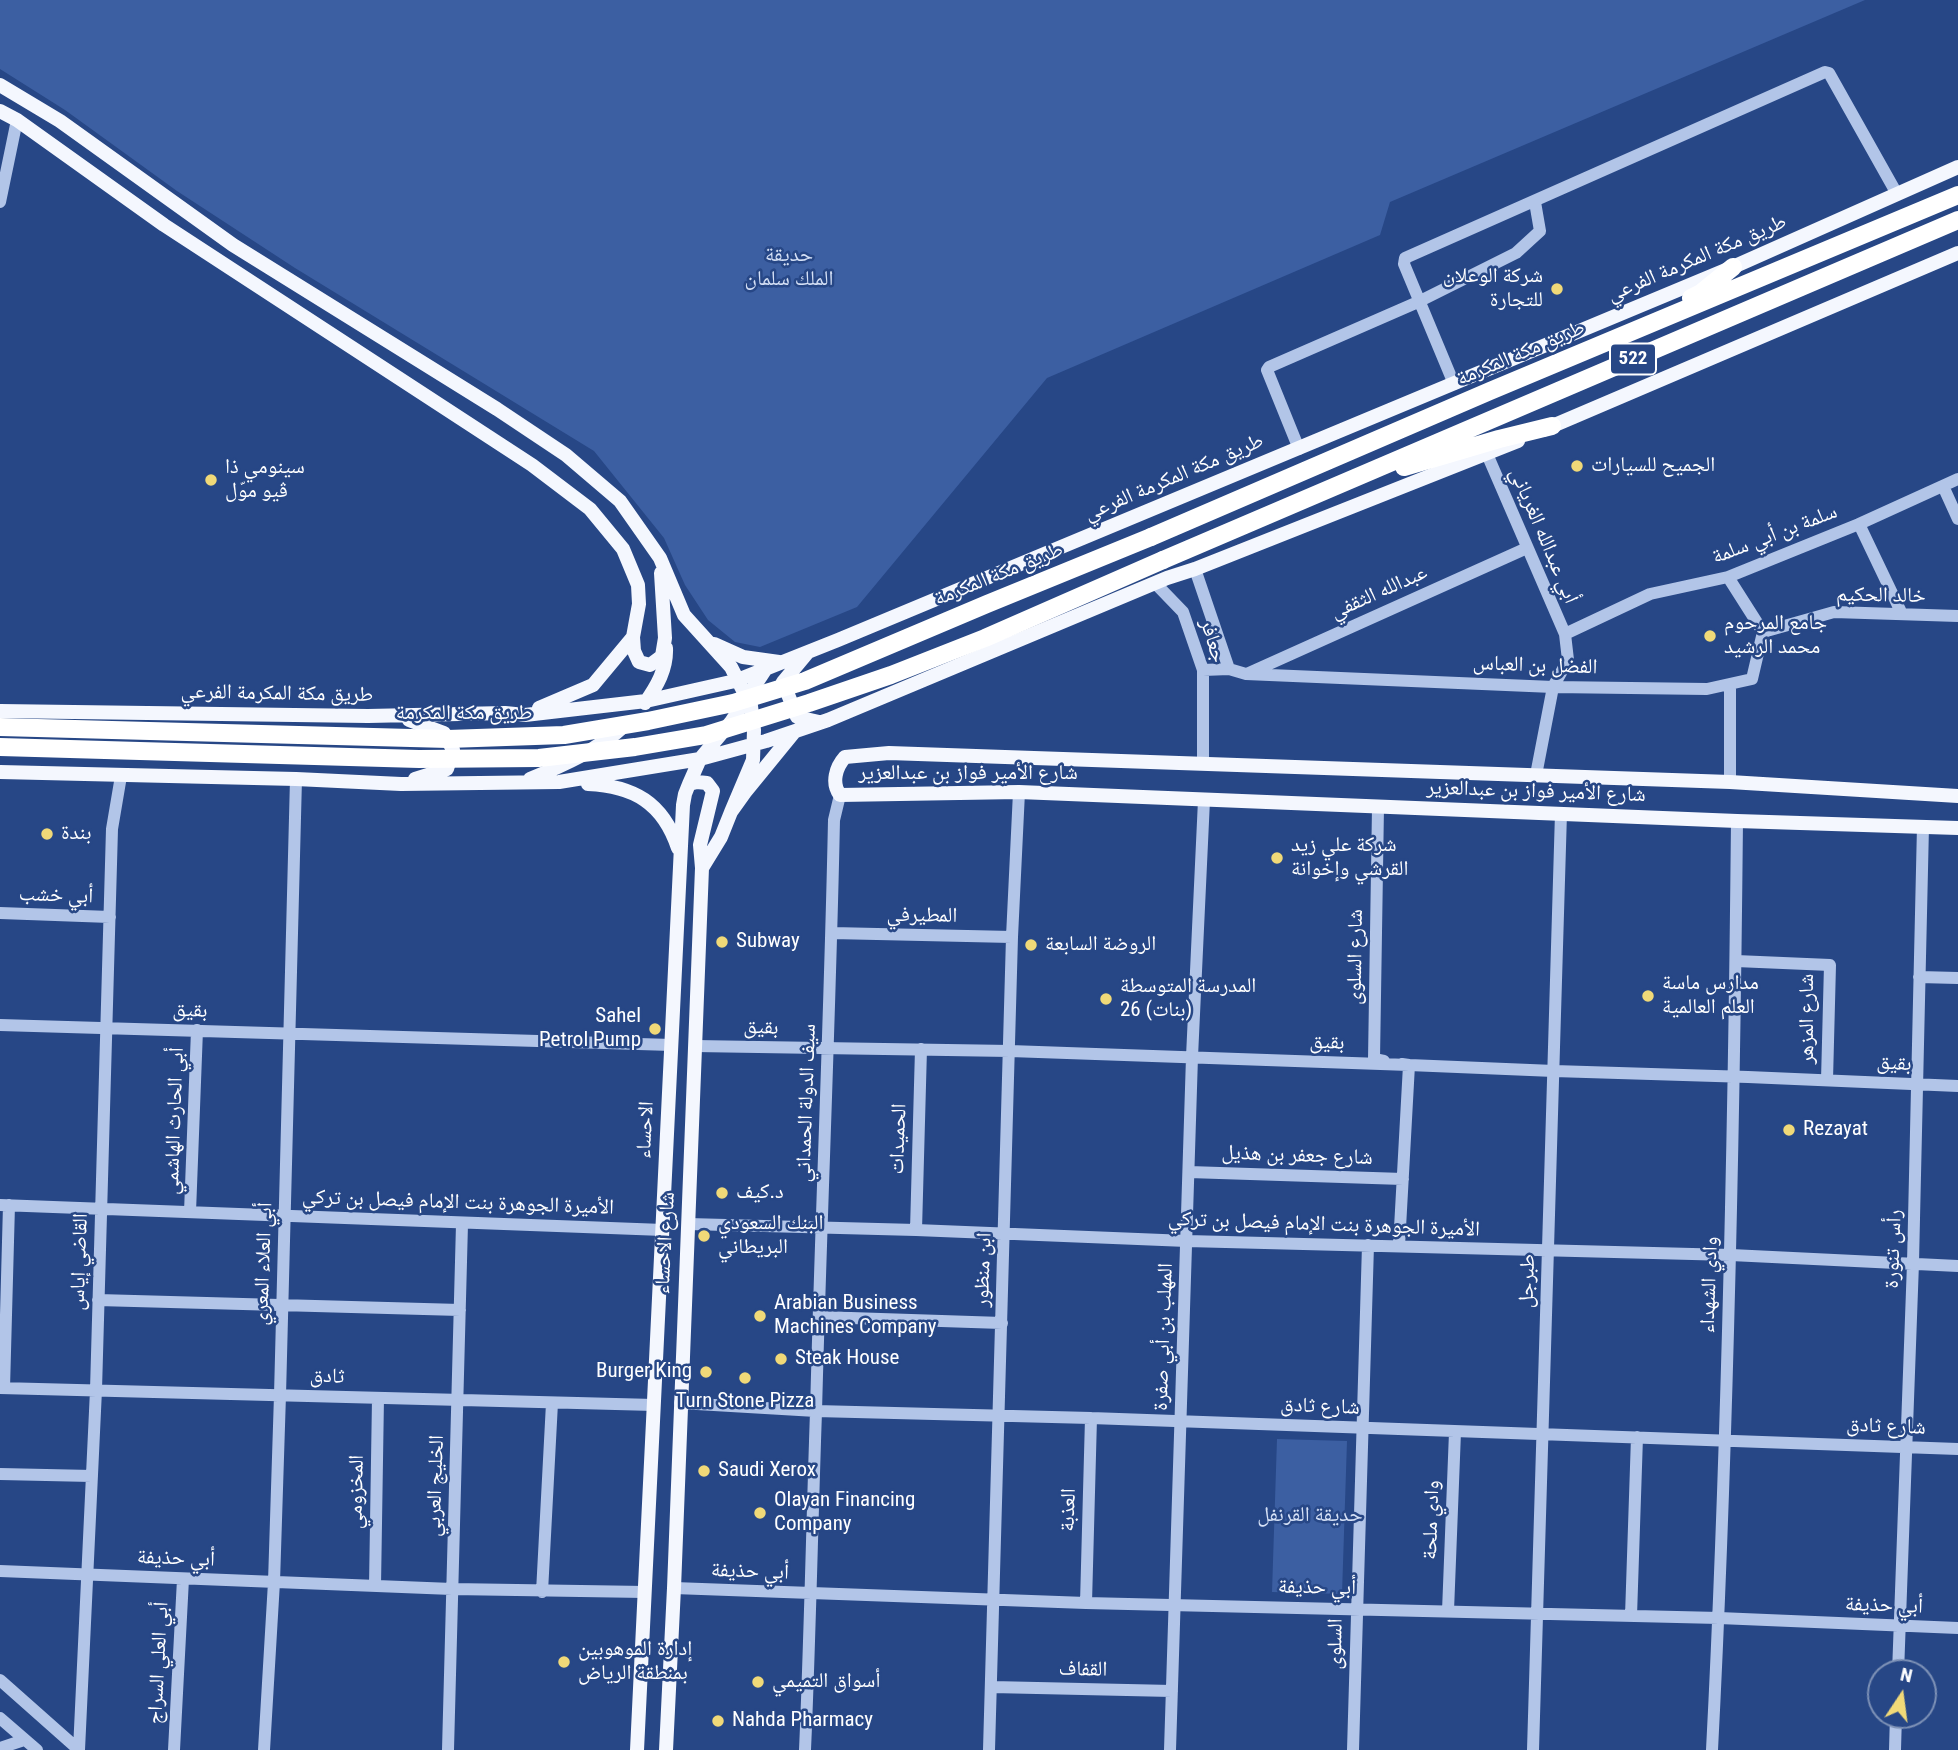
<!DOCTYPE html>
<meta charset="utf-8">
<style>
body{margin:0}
#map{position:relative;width:1958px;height:1750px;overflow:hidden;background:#274786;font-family:"Roboto Condensed",sans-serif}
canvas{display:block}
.north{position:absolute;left:1867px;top:1659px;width:70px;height:70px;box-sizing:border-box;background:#274786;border:2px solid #7d91b6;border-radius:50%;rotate:13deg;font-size:19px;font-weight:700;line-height:28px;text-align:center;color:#fff}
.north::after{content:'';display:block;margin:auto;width:24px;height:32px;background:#f0d978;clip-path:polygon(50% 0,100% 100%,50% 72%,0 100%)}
</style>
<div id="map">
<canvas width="1958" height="1750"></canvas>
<div class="north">N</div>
</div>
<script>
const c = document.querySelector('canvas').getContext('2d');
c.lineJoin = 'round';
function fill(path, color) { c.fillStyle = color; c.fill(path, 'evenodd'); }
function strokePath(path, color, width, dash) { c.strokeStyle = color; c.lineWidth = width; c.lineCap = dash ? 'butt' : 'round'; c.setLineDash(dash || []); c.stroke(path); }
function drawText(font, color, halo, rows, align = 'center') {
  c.font = font + ' "Roboto Condensed","Noto Naskh Arabic",sans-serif'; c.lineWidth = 5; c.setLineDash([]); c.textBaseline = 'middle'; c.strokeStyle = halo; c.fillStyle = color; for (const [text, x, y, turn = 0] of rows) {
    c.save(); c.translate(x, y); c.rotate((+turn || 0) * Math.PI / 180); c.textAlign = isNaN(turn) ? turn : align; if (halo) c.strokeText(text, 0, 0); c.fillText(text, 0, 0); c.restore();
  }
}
fill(new Path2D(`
 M0 0H1865L1390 202 1380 235 1047 378 857 607 760 647 735 642 708 620 685 585 664 538 594 451 295 268 177 191 65 110 0 69Z
 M1277 1439 1347 1441 1342 1594 1272 1592Z`), '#3c5fa2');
strokePath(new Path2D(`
 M0 202 17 120
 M1454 384 1404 264 1405 258 1825 72 1829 73 1897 194
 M1299 449 1267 370 1269 367 1418 302 1516 253 1540 231 1535 202
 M1487 454 1565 634 1568 660 1553 687 1536 775
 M1943 486 1958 519
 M1859 524 1902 614
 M1195 569 1229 669
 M1155 583 1183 612 1203 670V763
 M1763 632 1834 612 1958 616
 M1565 634 1650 594 1728 577 1859 524 1958 479
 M1203 670 1229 669 1246 674 1553 687 1707 689 1752 679 1763 632 1728 577
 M1249 673 1527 548
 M1730 684V782
 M1378 807 1374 1059 1384 1061
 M0 913 110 917
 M832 933 1012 937
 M1736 961 1830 965 1827 1080
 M1919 977 1958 978
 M0 1025 672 1045
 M695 1046 1010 1051 1409 1065 1554 1071 1748 1077 1958 1086
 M1189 1172 1403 1179
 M0 1205 663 1230
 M190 1212 197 1030
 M688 1224 916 1230 1187 1241 1731 1255 1958 1266
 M916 1230 921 1049
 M1399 1246 1409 1065 1402 1064
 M98 1300 460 1310
 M820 1317 1002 1323
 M0 1388 654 1405
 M4 1388 9 1205
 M680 1403 816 1411 1091 1418 1958 1449
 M0 1474 92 1476
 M0 1571 452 1589 645 1592
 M375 1586 378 1398
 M674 1588 1086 1603 1719 1618 1958 1628
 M542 1592 552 1403
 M1086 1603 1091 1418
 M1448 1611 1455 1432
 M1631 1616 1637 1437
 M1898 1673 1913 1263 1923 826
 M0 1680 79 1750
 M992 1687 1172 1691
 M0 1718 37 1750
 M0 1748 24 1740
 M79 1750 96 1390 112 829 121 776
 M174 1750 183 1579
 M264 1750 274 1582 280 1395 296 779
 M448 1750 462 1224
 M805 1750C810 1637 812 1525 816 1412 821 1215 830 1018 834 820L840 795
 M989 1750 1012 937 1019 792
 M1170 1750 1192 1057 1204 800
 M1353 1750 1368 1245
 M1533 1750 1561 813
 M1712 1750C1728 1441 1734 1131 1737 821
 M1895 1750 1896 1715`), '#b2c5e8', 12);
strokePath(new Path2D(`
 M0 85 60 121 233 245 497 409 566 455 620 501 660 558 684 615 731 667 751 706 754 730 753 760 731 812
 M0 111 17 120 164 225 532 465 590 509 623 549 638 585 639 604 633 637 634 651 639 662 650 665 662 656 665 638 661 573
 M1543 430 1958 253
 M714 644 743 657 779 662
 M808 652 783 682 797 717 819 722
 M645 703C657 686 667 669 666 648
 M539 708 593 685 633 637
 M0 711 368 716 505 713 525 715 646 701 735 681 838 640 1733 267 1958 167
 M409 720 444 733 453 750 447 769 415 779
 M0 772 296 779 401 784 559 782 700 759 766 741 828 720 1167 578 1195 569 1518 441
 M530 779C564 765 598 750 625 725
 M588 784C634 786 663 803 678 848
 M689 784 700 759 731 722 767 667
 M1958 796 1730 782 889 753 845 757C836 767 831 783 840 795L1019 792 1737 821 1958 828
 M702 868 721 837 731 812 746 791 795 731
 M637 1750 683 805 685 794 689 784 697 782 707 783 713 791 700 845 702 868 674 1588 666 1750`), '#f4f7fe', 14);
strokePath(new Path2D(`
 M1691 298 1701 293 1733 267
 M1404 467 1499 439 1552 426
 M1151 537 1490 391 1958 195
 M1163 560 1958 220`), '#fff', 18);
strokePath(new Path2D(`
 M0 727 448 739 564 735 648 721 733 703 805 681 987 604 1151 537
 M0 747 419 759 539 758 635 747 706 735 809 703 891 675 985 638 1163 560`), '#fff', 18);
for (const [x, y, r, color] of [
 [1557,289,7,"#f0d978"],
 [1577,466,7,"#f0d978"],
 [211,480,7,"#f0d978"],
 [1710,636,7,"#f0d978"],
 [47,834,7,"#f0d978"],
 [1277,858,7,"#f0d978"],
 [722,942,7,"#f0d978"],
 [1031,945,7,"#f0d978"],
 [1648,996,7,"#f0d978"],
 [1106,999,7,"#f0d978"],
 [655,1029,7,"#f0d978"],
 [1789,1130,7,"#f0d978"],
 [722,1193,7,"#f0d978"],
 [704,1236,7,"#f0d978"],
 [760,1316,7,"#f0d978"],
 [781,1359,7,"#f0d978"],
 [706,1372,7,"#f0d978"],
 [745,1378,7,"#f0d978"],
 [704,1471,7,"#f0d978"],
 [760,1513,7,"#f0d978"],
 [564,1662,7,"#f0d978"],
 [758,1682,7,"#f0d978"],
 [718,1721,7,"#f0d978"]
]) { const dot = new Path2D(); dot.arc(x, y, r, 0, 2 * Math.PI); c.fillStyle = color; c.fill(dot); strokePath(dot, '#274786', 2.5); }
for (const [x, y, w] of [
 [1633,359,46]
]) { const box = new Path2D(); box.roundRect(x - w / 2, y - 15.5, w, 31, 5); c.fillStyle = '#274786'; c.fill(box); strokePath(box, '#fff', 2); }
drawText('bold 19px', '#fff', null, [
 ["522",1633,359]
]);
drawText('21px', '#d6e1f6', '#274786', [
 ["حديقة",789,256],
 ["الملك سلمان",789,280],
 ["حديقة القرنفل",1310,1516]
]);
drawText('21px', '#fff', '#274786', [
 ["طريق مكة المكرمة الفرعي",1697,259,-23],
 ["طريق مكة المكرمة",1521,354,-23],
 ["طريق مكة المكرمة الفرعي",1174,478,-23],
 ["سلمة بن أبي سلمة",1775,535,-21],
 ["أبي عبدالله الغرياني",1543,536,67],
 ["طريق مكة المكرمة",999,575,-22],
 ["عبدالله الثقفي",1379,593,-24],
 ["خالد الحكيم",1881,596,1],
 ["جعافر",1212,641,73],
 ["الفضل بن العباس",1535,666,2],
 ["طريق مكة المكرمة الفرعي",277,694,1],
 ["طريق مكة المكرمة",464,714],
 ["شارع الأمير فواز بن عبدالعزير",968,774],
 ["شارع الأمير فواز بن عبدالعزير",1536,792,2],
 ["أبي خشب",56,896,2],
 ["المطيرفي",922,916,1],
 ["شارع السلوى",1356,957,-89],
 ["بقيق",190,1011,2],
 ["شارع المزهر",1808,1019,-90],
 ["بقيق",761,1028,2],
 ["بقيق",1327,1043,2],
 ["بقيق",1894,1064,3],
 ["سيف الدولة الحمداني",807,1103,-88],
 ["أبي الحارث الهاشمي",175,1121,-88],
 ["الاحساء",646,1130,-87],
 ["الحميدات",899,1139,-88],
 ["شارع جعفر بن هذيل",1297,1156,2],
 ["الأميرة الجوهرة بنت الإمام فيصل بن تركي",458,1203,2],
 ["الأميرة الجوهرة بنت الإمام فيصل بن تركي",1324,1225,2],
 ["شارع الاحساء",666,1243,-87],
 ["رأس تنورة",1894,1249,-88],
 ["القاضي إياس",80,1262,-88],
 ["أبي العلاء المعري",264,1264,-88],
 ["ابن منظور",984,1270,-88],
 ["طبرجل",1528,1281,-88],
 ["وادي الشهداء",1710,1285,-88],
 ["المهلب بن أبي صفرة",1164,1337,-88],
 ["ثادق",327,1377,2],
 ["شارع ثادق",1320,1407,2],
 ["شارع ثادق",1886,1427,2],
 ["الخليج العربي",436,1486,-88],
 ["المخزومي",357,1492,-89],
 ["العذبة",1069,1510,-88],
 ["وادي ملحة",1432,1520,-88],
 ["أبي حذيفة",176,1559,2],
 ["أبي حذيفة",750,1572,2],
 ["أبي حذيفة",1317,1588,1],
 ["أبي حذيفة",1884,1606,2],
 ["السلوى",1336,1644,-89],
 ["أبي العلي السراج",159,1663,-87],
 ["القفاف",1083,1670,1]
]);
drawText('21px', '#fff', '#274786', [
 ["شركة الوعلان",1543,277,"right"],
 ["للتجارة",1543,301,"right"],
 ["الجميح للسيارات",1591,466],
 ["سينومي ذا",225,468],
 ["ڤيو موّل",225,492],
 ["جامع المرحوم",1724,624],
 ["محمد الرشيد",1724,648],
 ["بندة",61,834],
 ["شركة علي زيد",1291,846],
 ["القرشي وإخوانة",1291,870],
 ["Subway",736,942],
 ["الروضة السابعة",1045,945],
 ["مدارس ماسة",1662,984],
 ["العلم العالمية",1662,1008],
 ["المدرسة المتوسطة",1120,987],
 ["26 (بنات)",1120,1011],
 ["Sahel",641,1017,"right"],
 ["Petrol Pump",641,1041,"right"],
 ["Rezayat",1803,1130],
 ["د.كيف",736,1193],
 ["البنك السعودي",718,1224],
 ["البريطاني",718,1248],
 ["Arabian Business",774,1304],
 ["Machines Company",774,1328],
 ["Steak House",795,1359],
 ["Burger King",692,1372,"right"],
 ["Turn Stone Pizza",745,1402,"center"],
 ["Saudi Xerox",718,1471],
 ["Olayan Financing",774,1501],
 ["Company",774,1525],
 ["إدارة الموهوبين",578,1650],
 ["بمنطقة الرياض",578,1674],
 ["أسواق التميمي",772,1682],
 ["Nahda Pharmacy",732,1721]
], 'left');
</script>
